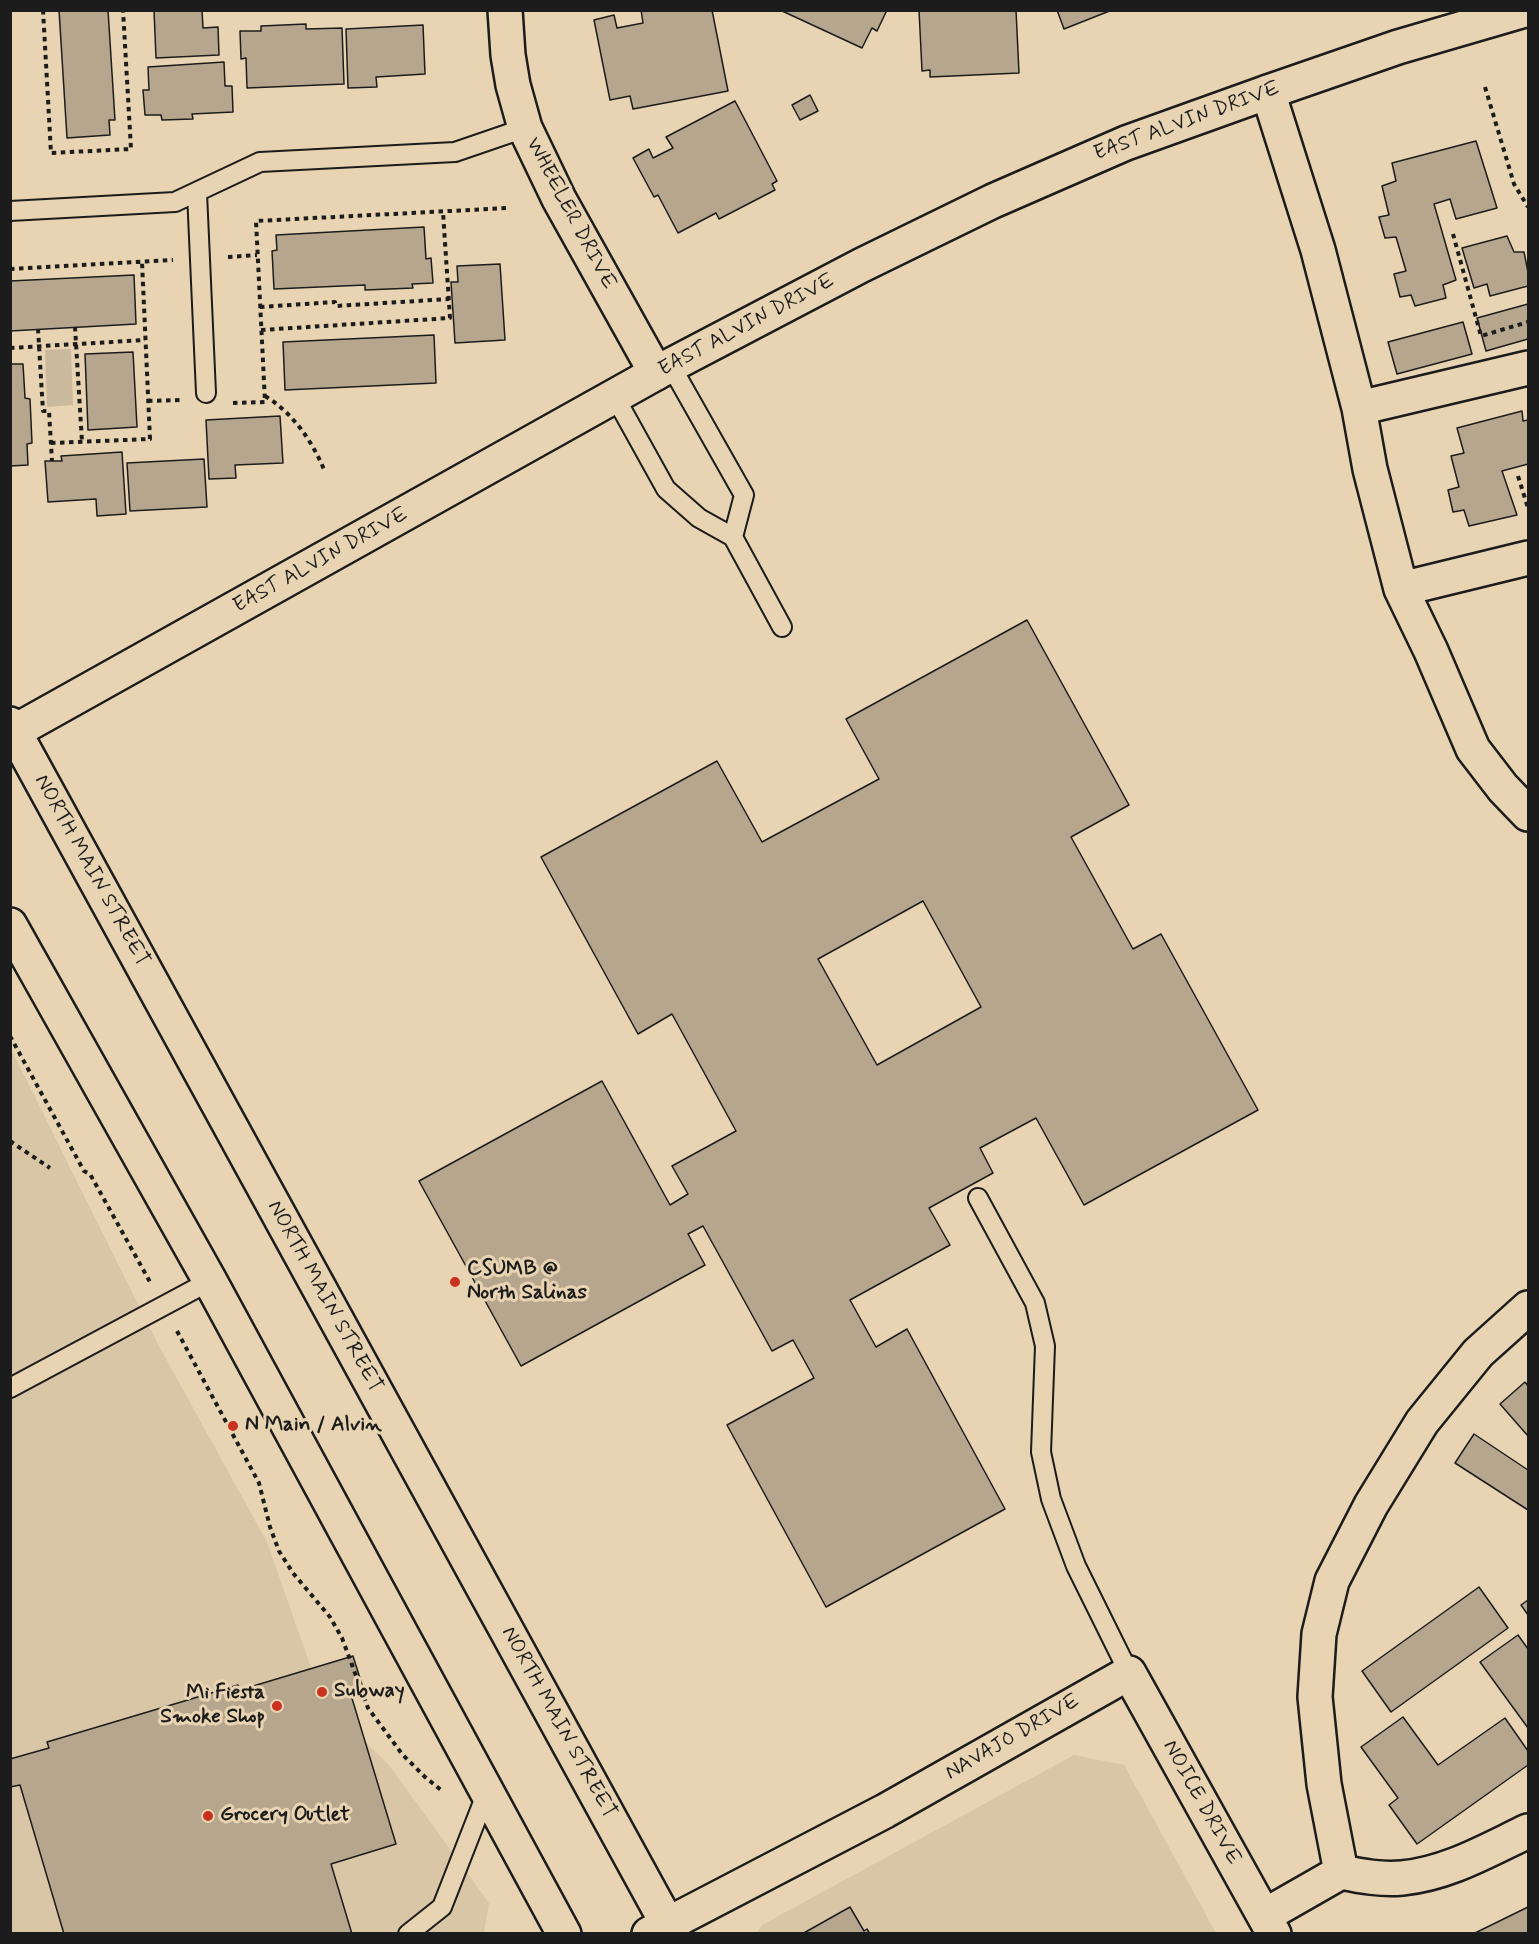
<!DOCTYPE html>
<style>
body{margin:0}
#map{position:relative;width:1539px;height:1944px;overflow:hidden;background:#e8d4b2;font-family:Mynerve,sans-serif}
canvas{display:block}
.frame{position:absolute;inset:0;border:12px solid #1c1c1c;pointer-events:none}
</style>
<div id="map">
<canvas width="1539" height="1944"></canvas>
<div class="frame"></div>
</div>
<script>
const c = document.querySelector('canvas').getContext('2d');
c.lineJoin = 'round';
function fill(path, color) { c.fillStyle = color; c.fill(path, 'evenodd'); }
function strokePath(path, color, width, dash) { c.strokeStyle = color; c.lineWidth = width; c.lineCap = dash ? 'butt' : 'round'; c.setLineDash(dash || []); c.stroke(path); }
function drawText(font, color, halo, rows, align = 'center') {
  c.font = font + ' Mynerve,sans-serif'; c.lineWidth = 6; c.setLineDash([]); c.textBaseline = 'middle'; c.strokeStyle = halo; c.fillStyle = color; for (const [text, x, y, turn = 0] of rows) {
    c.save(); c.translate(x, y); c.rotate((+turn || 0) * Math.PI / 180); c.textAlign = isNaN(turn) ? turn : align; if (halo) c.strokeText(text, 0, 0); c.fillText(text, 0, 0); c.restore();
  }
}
fill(new Path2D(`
 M10 1047 160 1348 267 1542 322 1699 389 1765 489 1903 484 1933H11Z
 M1074 1755 1124 1765 1216 1933 756 1934 762 1925Z`), '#d9c6a7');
fill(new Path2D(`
 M71 349 73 405 47 407 45 350Z`), '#cbb99d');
const building = new Path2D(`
 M59 10H108L115 120H109L110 135 67 138Z
 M154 10H202L203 28 218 27 219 55 156 58Z
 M641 10H712L728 91 633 109 630 96 610 100 594 20 614 15 617 28 643 23Z
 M780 10H887L877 31 872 28 862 48Z
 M919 10H1016L1019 73 930 77V70L922 71Z
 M1057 10H1112L1064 29Z
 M306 24V29L342 28 344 84 247 88 246 58 241 59 240 31H261V26Z
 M423 25 425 74 376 77 377 87 348 88 346 29Z
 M224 62 225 86H232L233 112 192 114 193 119 162 120 161 115H145L143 90H149L148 67Z
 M810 95 818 111 800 120 792 105Z
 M735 101 777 181 772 184 775 190 719 219 716 213 678 233 658 195 654 197 633 158 649 149 653 158 673 148 666 137Z
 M1476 141 1497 208 1456 219 1450 199 1434 204 1456 280 1443 285 1446 298 1415 306 1411 295 1400 297 1394 274 1406 271 1396 237 1385 238 1379 217 1389 215 1382 186 1396 181 1392 163Z
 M424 227 426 259 431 258 433 283 412 284 413 288 365 290V285L274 289 272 251 277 250 276 235Z
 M1507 236 1514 252H1524L1528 272V286L1490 296 1487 284 1474 288 1462 248Z
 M500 264 505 340 455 343 451 282H458L457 266Z
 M134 275 136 324 10 331V281Z
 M1528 304V339L1486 351 1477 318Z
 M1463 322 1472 354 1397 374 1388 342Z
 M434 335 436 383 285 390 283 342Z
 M133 352 137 427 88 430 85 354Z
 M10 364H23L25 398 30 399 32 443 27 444 28 465 10 466Z
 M1522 411 1523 421 1528 420V464L1502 471 1517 515 1469 526 1464 510 1453 512 1448 490 1459 487 1451 456 1464 453 1457 428Z
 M280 416 283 463 235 465 236 478 209 479 206 420Z
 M122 452 126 514 97 516 96 499 48 502 45 461H62L61 456Z
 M204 459 207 507 130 511 127 463Z
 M1027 620 1129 805 1071 837 1133 949 1161 934 1258 1110 1084 1205 1036 1118 980 1148 993 1173 929 1208 950 1245 850 1300 876 1347 907 1329 1005 1509 826 1607 727 1425 814 1378 793 1340 772 1351 703 1226 688 1234 705 1265 521 1366 419 1181 602 1081 670 1205 688 1194 672 1166 736 1131 672 1014 638 1034 541 857 717 761 762 842 879 779 846 719ZM923 901 981 1007 877 1065 818 959Z
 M1525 1382 1528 1386V1436L1500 1404Z
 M1474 1434 1528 1470V1510L1455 1463Z
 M1479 1587 1508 1628 1391 1712 1362 1671Z
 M1528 1600V1615L1521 1605Z
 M1518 1635 1528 1649V1728L1480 1662Z
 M353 1656 364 1691 351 1695 396 1844 331 1864 352 1934H64L20 1785 10 1787V1759L49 1748 47 1742 238 1685 240 1690Z
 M1403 1717 1438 1765 1505 1718 1528 1751V1765L1417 1844 1389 1805 1398 1798 1361 1747Z
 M850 1907 864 1931 867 1929 870 1934H802Z
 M1528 1907V1934H1473Z`);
fill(building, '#b5a68d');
strokePath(building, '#1c1c1c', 1.5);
const service = new Path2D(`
 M197 193 206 393
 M10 211 175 202 260 162 455 152 525 128
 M671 366 744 495 733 537
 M615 397 666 489 699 518 733 537 782 627
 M978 1198 1035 1303 1045 1346 1041 1452 1051 1499 1076 1566 1129 1673
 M10 1388 210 1281
 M408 1934 442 1907 487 1792`);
const minor = new Path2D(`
 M505 10 508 55 513 85 525 128 559 199 656 373
 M1268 92 1318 250 1359 408 1370 469 1401 589 1431 651 1473 749 1503 788 1528 814
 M1359 408 1528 368
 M1401 589 1528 558
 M1341 1872 1324 1784 1315 1697 1319 1634 1332 1581 1371 1505 1422 1422 1478 1353 1528 1308
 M1264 1916 1341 1872C1361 1876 1382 1880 1402 1878 1447 1874 1488 1850 1528 1831
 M649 1934 885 1811 1129 1673 1274 1934`);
const secondary = new Path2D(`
 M10 734 656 373 862 265 993 201 1126 143 1268 92 1398 47 1525 10`);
const primary = new Path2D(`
 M10 724 673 1934
 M10 925 210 1281 564 1934`);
strokePath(service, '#1c1c1c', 22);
strokePath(minor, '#1c1c1c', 38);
strokePath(secondary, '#1c1c1c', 38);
strokePath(primary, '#1c1c1c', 38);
strokePath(new Path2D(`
 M43 10 51 153 131 149 123 10
 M1485 87 1514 184 1528 207
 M1453 234 1481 336 1528 322
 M228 257 257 255
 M10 269 173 260
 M260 307 335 302 336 306 449 299
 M75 327 82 442
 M38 329 43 411H49L52 461
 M261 330 450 318 443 212
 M10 348 145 340
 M265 396C293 413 313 442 325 472
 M148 401 181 400
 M233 403 265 402 256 221 508 208
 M51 443 150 439 142 262
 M1518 476 1528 508
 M10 1036 84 1171 90 1174 150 1282
 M10 1141 50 1168
 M177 1331 259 1483 270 1527 279 1551 293 1573 330 1617 342 1638 368 1708 402 1754 425 1777 441 1790`), '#1c1c1c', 4, [4.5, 4.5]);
strokePath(service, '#e8d4b2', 18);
strokePath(minor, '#e8d4b2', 33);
strokePath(secondary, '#e8d4b2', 33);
strokePath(primary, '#e8d4b2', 33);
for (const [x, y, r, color] of [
 [455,1282,6,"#c8321e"],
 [233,1426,6,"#c8321e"],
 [322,1692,6,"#c8321e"],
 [277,1706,6,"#c8321e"],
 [208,1816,6,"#c8321e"]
]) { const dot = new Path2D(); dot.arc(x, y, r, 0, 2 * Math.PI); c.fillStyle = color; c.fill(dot); strokePath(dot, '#e8d4b2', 2); }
drawText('21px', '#1c1c1c', '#e8d4b2', [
 ["EAST ALVIN DRIVE",1187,122,-20],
 ["WHEELER DRIVE",570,214,62],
 ["EAST ALVIN DRIVE",747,326,-28],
 ["EAST ALVIN DRIVE",321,561,-29],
 ["NORTH MAIN STREET",91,871,61],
 ["NORTH MAIN STREET",324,1297,61],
 ["NORTH MAIN STREET",558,1723,61],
 ["NAVAJO DRIVE",1013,1738,-30],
 ["NOICE DRIVE",1201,1803,61]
]);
drawText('bold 21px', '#1c1c1c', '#e8d4b2', [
 ["CSUMB @",467,1270],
 ["North Salinas",467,1294],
 ["N Main / Alvin",245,1426],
 ["Subway",334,1692],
 ["Mi Fiesta",265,1694,"right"],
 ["Smoke Shop",265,1718,"right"],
 ["Grocery Outlet",220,1816]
], 'left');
</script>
